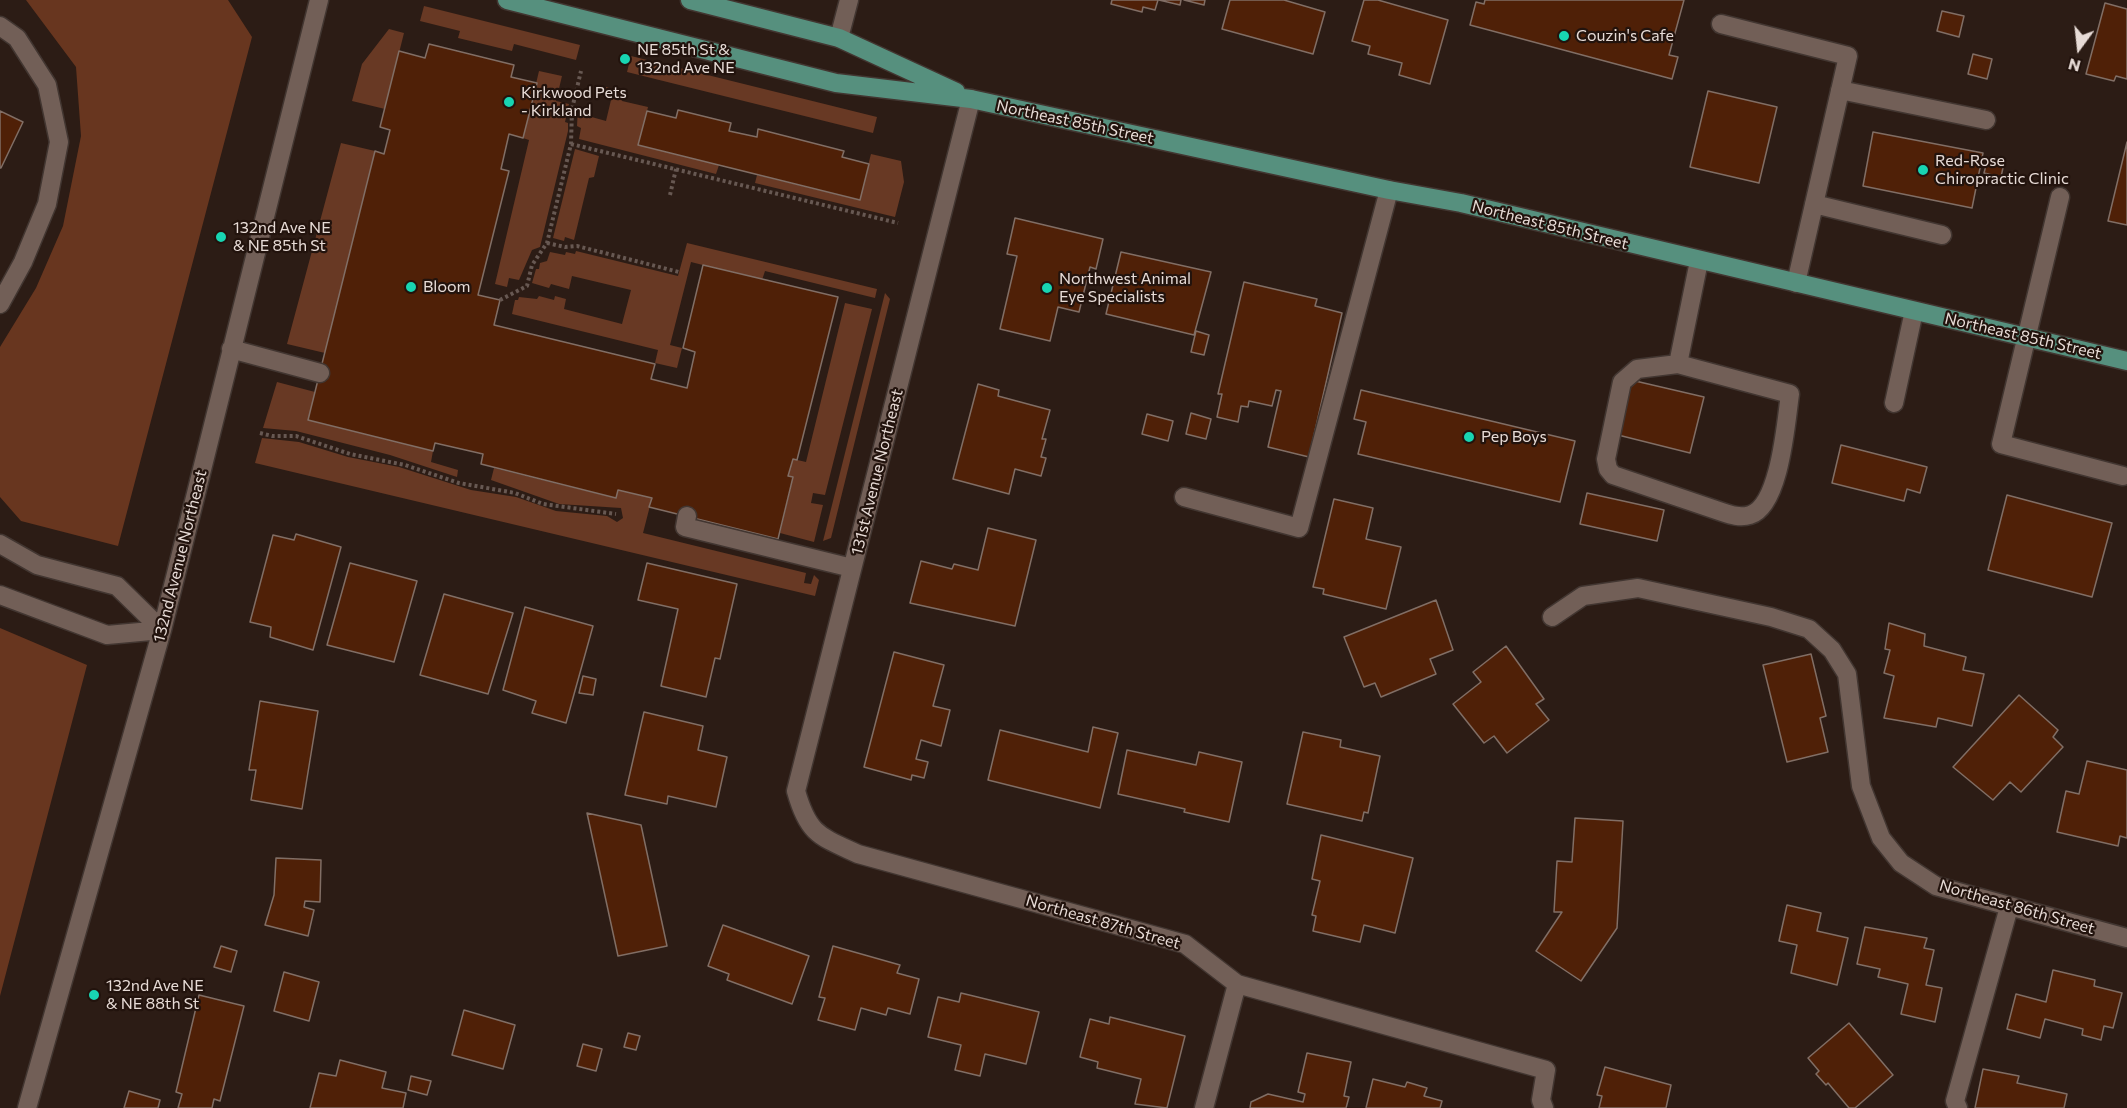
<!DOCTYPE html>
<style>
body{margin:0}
#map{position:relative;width:2127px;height:1108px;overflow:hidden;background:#2c1c15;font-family:Commissioner,sans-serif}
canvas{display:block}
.north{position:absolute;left:2049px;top:18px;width:60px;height:60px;-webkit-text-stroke:4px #22130d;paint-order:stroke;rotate:195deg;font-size:16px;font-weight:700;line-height:24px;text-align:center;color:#e7dbd6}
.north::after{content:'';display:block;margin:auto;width:21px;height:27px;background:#e7dbd6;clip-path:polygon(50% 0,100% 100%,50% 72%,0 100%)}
</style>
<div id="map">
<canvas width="2127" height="1108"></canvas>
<div class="north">N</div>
</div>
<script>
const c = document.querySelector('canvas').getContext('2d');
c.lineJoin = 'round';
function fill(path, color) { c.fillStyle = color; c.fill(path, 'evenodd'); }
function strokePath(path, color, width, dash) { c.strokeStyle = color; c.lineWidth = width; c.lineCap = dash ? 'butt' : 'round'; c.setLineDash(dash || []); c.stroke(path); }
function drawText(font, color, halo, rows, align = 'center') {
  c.font = font + ' Commissioner,sans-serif'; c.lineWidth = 4.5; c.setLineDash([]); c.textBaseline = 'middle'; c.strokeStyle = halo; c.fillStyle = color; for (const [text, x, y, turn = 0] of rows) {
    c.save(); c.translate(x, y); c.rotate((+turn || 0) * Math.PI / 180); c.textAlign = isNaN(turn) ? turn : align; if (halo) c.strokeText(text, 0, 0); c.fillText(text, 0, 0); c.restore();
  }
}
fill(new Path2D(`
 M424 6 580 45 576 60 514 44 512 51 458 38 460 31 420 21Z
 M389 29 404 33 385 109 352 101 362 64Z
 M631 56 877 117 873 133 627 72Z
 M539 71 562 76 556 101 569 104 565 122 568 123V131L540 247 532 250 519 280 509 278 507 287 495 284 529 140 523 138Z
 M606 87 624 92 622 101 648 107 639 145 719 165 716 174 579 139 581 128 577 126 578 107 590 110 588 116 606 121 611 100 604 97Z
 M341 143 375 151 325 353 287 344Z
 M575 149 599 156 594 177 589 178 574 240 565 237 564 241 553 238Z
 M871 154 901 161 904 182 895 217 755 183 757 175 859 200Z
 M687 243 877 289 875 298 765 271 762 280 691 262 670 345 682 348 677 368 655 363 658 350 512 314 515 300H518L519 297 537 299 539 296 554 300 555 296 566 299 564 309 622 324 631 290 572 276 569 289 551 284 549 288 532 283 536 269H539L540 263 547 261 550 252 565 255 566 252 575 254 576 251 678 276Z
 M885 293 890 299 831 538 823 541Z
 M845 303 872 309 825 495 813 493 811 503 823 505 814 542 780 533 793 478 788 476 793 459 806 462Z
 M277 382 315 392 308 420 433 451 431 462 458 470 457 477 390 455 296 431 263 428Z
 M262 438 299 442 348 457 399 467 471 490 516 497 556 511 607 516 617 522 623 518 621 508 559 504 491 480 494 468 615 498 618 490 652 498 643 533 806 573 804 583 811 584 814 575 819 580 815 596 255 463Z`), '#683924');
fill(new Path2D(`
 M26 0H228L252 37 118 546 21 521 0 497V347L36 288 63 226 81 136 76 67Z
 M0 628 87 665 0 996Z`), '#68361f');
const building = new Path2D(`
 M1112 0H1158L1155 10 1143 7 1142 12 1111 4Z
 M1159 0H1181L1180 5Z
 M1184 0H1205L1204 5Z
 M1230 0H1284L1325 12 1313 54 1222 29Z
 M1364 0H1378L1448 20 1430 84 1399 75 1402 63 1368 54 1370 46 1352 41Z
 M1485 0H1684L1669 55 1678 57 1672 79 1470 25 1476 2 1484 4Z
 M2105 3 2127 9V79L2116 76 2114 81 2086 74Z
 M1942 11 1964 16 1959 37 1937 31Z
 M429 44 514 65 511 77 537 83 523 138 509 134 501 169 509 171 478 295 500 300 494 325 655 364 651 379 687 388 695 352 683 348 703 265 838 297 797 460 793 459 788 476 793 477 778 539 649 507 652 498 618 490 616 498 481 464 483 454 435 443 433 451 308 420 375 151 384 154 390 130 380 127 399 51 425 58Z
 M1973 54 1992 59 1987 79 1968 74Z
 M1708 91 1777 107 1759 183 1690 167Z
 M678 110 731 123 729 131 757 137 758 129 844 151 842 157 869 164 860 200 638 145 647 111 676 118Z
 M0 111 23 122 1 168H0Z
 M1873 132 1983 153 1972 208 1863 186Z
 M2127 142V225L2108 221Z
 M1988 158 2004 163 2001 177 1984 173Z
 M1015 218 1103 239 1096 269 1090 267 1079 312 1058 307 1050 341 1000 329 1017 256 1007 254Z
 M1121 252 1211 272 1194 335 1106 314Z
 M1244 282 1317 299 1315 306 1342 313 1309 457 1268 447 1281 391 1276 390 1272 406 1249 401 1248 407 1241 406 1238 422 1217 417 1222 394H1218Z
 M1196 331 1209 335 1204 355 1191 352Z
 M1631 380 1704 397 1690 453 1618 435Z
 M978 384 999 390 998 396 1050 410 1042 439H1046L1041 457 1046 458 1041 476 1015 469 1009 494 953 479Z
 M1361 390 1575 441 1560 502 1358 454 1366 422 1354 419Z
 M1191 413 1211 419 1206 439 1186 434Z
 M1147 414 1173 421 1168 441 1142 434Z
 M1841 445 1927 467 1920 493 1907 489 1904 501 1832 483Z
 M1587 493 1664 510 1657 541 1580 524Z
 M2007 495 2112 523 2092 597 1988 570Z
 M1334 499 1373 508 1366 539 1401 547 1386 609 1323 594 1324 589 1313 587Z
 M988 528 1036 540 1015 626 910 603 921 561 952 569 954 564 978 570Z
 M296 534 341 547 313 650 270 637 271 627 250 622 273 535 294 540Z
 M350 563 417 581 394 662 327 645Z
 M647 563 737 584 720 659 715 658 706 697 661 686 678 609 638 600Z
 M444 594 513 613 488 694 420 675Z
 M1436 600 1453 650 1430 659 1436 674 1381 697 1375 683 1364 687 1344 637Z
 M525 607 593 626 566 723 532 713 536 701 503 690Z
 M1889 623 1925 634 1924 646 1966 657 1963 670 1984 674 1972 726 1938 718 1936 727 1884 718 1894 676 1884 673 1890 650 1885 649Z
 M1506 646 1544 699 1536 704 1549 720 1507 753 1494 736 1484 743 1453 704 1481 682 1473 672Z
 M894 652 944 665 933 706 950 710 941 746 921 740 916 759 928 762 924 778 912 775 911 780 864 767Z
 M1811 654 1826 716 1820 718 1828 752 1787 762 1763 665Z
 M583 676 596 679 593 695 579 693Z
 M2019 695 2058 730 2053 737 2063 747 2021 792 2010 782 1993 800 1953 767Z
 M260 701 318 711 302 809 251 800 256 770H249Z
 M644 712 703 726 698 750 727 757 716 807 668 796 667 804 625 795Z
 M1093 727 1118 733 1100 808 988 780 1000 730 1088 752Z
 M1303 732 1341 740 1340 747 1380 756 1368 813 1364 812 1362 821 1287 804Z
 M1127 750 1196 765 1199 752 1242 762 1229 822 1184 812 1185 809 1118 794Z
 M2087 761 2127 770V838L2120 836 2118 846 2057 832 2066 791 2079 794Z
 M587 813 641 825 667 946 618 956Z
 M1575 818 1623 821 1617 928 1581 981 1536 951 1562 912H1554L1557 861 1572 862Z
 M1321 835 1413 858 1395 933 1364 925 1360 942 1313 931 1316 916 1312 915 1320 881 1312 879Z
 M276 858 321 860 320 902 305 901 304 907 314 910 308 936 265 925 274 895Z
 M1787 905 1821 913 1817 931 1848 938 1837 985 1791 973 1797 945 1779 941Z
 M723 925 809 956 792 1004 727 980 729 974 708 966Z
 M1865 927 1927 938 1924 948 1934 950 1926 985 1942 988 1935 1022 1901 1014 1908 984 1878 977 1880 969 1857 964Z
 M221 946 237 951 231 972 214 967Z
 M833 946 900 965 897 973 919 979 910 1014 888 1008 886 1015 861 1008 855 1030 818 1020 825 998 819 997Z
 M2053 970 2095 980 2094 986 2122 993 2113 1028 2104 1026 2101 1040 2082 1035 2083 1029 2045 1019 2040 1038 2007 1029 2016 994 2046 1002Z
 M284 972 319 982 309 1021 274 1011Z
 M961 993 1039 1012 1026 1064 985 1054 980 1076 955 1070 961 1045 928 1037 938 997 959 1002Z
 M199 995 244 1006 220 1101 214 1099 212 1108H178L182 1094 176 1092Z
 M464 1010 515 1025 503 1069 452 1055Z
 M1110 1017 1185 1036 1167 1108 1135 1104 1141 1079 1097 1068 1098 1062 1080 1057 1090 1019 1109 1024Z
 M1849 1023 1893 1075 1855 1108H1849L1828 1083 1826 1085 1816 1074 1819 1071 1808 1058Z
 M628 1033 640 1036 636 1050 624 1047Z
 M583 1044 602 1049 596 1071 577 1066Z
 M1307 1053 1351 1062 1344 1096 1349 1097 1346 1108H1250L1251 1102 1268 1094 1303 1102 1305 1094 1298 1092Z
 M340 1060 386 1072 382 1088 406 1093 403 1108H310L319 1073 336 1076Z
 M1605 1067 1671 1085 1666 1108H1599L1602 1096 1597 1095Z
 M1983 1069 2019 1076 2017 1083 2067 1094 2064 1108H1975Z
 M411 1076 431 1081 427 1095 408 1090Z
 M1373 1079 1405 1087 1407 1082 1427 1088 1424 1096 1442 1101 1440 1108H1366Z
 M129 1091 160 1100 158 1108H124Z`);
fill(building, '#4f2007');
strokePath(building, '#816e65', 1.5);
const minor = new Path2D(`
 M1721 24 1848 56 1796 283
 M0 26 17 38 47 85 59 142 47 204 23 262 0 304
 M839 38 849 0
 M1840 90 1986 120
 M971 99 796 791C808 834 819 836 858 854L1185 944 1237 984 1546 1070 1541 1100 1544 1108
 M2060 197 2001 444 2123 476
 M1814 204 1942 235
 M231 349 320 373
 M1678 364 1637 369 1622 382 1606 459 1608 469 1613 475 1722 512C1731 515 1740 518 1750 515 1780 506 1786 422 1790 394L1678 364 1699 261
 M1894 403 1914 311
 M1184 497 1299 528 1389 190
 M687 516 685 527 852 568
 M0 544 37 565 117 586 162 630
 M0 595 107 635 162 630
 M1552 617 1583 596 1638 588 1771 617 1809 629 1832 650 1847 674 1861 786 1881 838 1901 863 1936 886 2127 938
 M27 1108 162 630 319 0
 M1204 1108 1237 984
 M1958 1108 1955 1101 2009 907`);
const major = new Path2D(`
 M507 0 836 83 971 99 1389 190 1461 203 2127 361
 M690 0 839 38 956 92`);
strokePath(minor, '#423631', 21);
strokePath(major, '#423631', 21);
strokePath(new Path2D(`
 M571 144 898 223
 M670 195 676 169
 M547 243 565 247 577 246 679 272
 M500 300 527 286 532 265 547 243 571 144 572 109 581 71
 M260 433 272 436H296L350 454 405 465 459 483 515 493 543 504 616 514`), '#675852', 4, [3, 3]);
strokePath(minor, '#725f57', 18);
strokePath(major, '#56907e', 18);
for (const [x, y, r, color] of [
 [1564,36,6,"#18d5b2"],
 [625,59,6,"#18d5b2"],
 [509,102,6,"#18d5b2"],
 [1923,170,6,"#18d5b2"],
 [221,237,6,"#18d5b2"],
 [411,287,6,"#18d5b2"],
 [1047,288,6,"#18d5b2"],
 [1469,437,6,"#18d5b2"],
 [94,995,6,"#18d5b2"]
]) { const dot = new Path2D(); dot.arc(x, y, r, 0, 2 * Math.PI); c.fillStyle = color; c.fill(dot); strokePath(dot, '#22130d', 2); }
drawText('16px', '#e7dbd6', '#22130d', [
 ["Couzin's Cafe",1576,36],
 ["NE 85th St &",637,50],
 ["132nd Ave NE",637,68],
 ["Kirkwood Pets",521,93],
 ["- Kirkland",521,111],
 ["Red-Rose",1935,161],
 ["Chiropractic Clinic",1935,179],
 ["132nd Ave NE",233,228],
 ["& NE 85th St",233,246],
 ["Northwest Animal",1059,279],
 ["Eye Specialists",1059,297],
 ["Bloom",423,287],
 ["Pep Boys",1481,437],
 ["132nd Ave NE",106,986],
 ["& NE 88th St",106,1004]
], 'left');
drawText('16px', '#e7dbd6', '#22130d', [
 ["Northeast 85th Street",1075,122,12],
 ["Northeast 85th Street",1550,225,14],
 ["Northeast 85th Street",2023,336,13],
 ["131st Avenue Northeast",877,472,-76],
 ["132nd Avenue Northeast",180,556,-76],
 ["Northeast 86th Street",2017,907,16],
 ["Northeast 87th Street",1103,922,16]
]);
</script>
